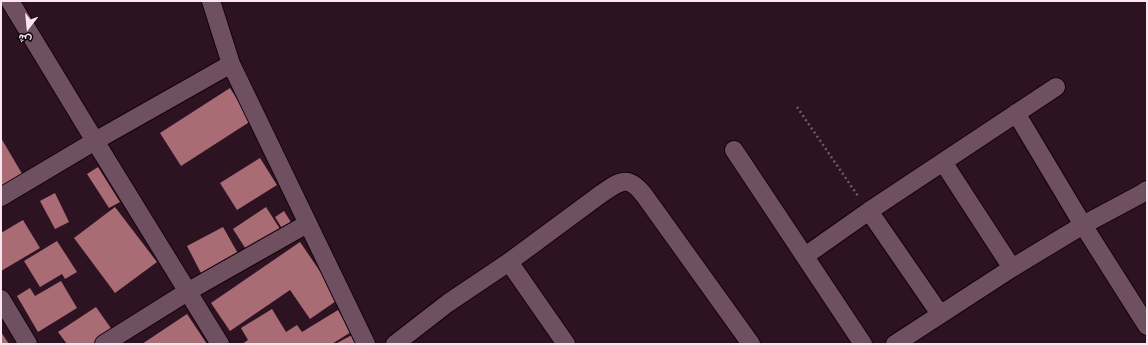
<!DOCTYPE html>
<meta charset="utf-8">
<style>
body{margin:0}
#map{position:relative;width:1148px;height:345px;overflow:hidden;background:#2d1322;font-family:"Libre Baskerville",Vazirmatn,serif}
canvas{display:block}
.frame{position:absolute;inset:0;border:2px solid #f9e6ef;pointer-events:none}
.north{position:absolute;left:8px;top:8px;width:40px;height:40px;-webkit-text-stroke:3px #0e0409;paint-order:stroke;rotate:196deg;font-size:11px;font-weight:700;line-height:16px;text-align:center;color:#f9e6ef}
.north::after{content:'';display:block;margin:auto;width:14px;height:18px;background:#f9e6ef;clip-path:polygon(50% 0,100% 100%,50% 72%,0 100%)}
</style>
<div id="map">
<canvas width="1148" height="345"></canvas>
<div class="frame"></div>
<div class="north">ش</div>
</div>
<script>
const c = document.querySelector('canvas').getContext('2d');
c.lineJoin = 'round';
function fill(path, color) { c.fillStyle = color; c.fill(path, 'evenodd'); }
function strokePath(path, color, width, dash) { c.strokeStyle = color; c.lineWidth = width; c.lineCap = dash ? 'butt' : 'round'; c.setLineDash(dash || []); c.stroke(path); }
fill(new Path2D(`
 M230 88 251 121 181 166 160 133Z
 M1 138 24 177 1 190Z
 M260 158 277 185 237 210 220 183Z
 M98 167 120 202 109 208 87 174Z
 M55 193 69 222 55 229 40 201Z
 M115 207 157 262 115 293 74 238Z
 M266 207 282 232 249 254 233 229Z
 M284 211 292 224 283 230 275 217Z
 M23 220 40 248 1 271V233Z
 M223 227 240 257 203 277 187 246Z
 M57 241 77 272 65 279 62 274 40 287 24 261Z
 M300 242 339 299 310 319 290 290 230 331 211 303Z
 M61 281 77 308 38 332 17 296 30 288 35 296Z
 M96 307 115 334 99 344H67L58 332Z
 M272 309 286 332 297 325 302 332 338 310 351 332 332 344H242L248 340 241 328Z
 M187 314 207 344H142Z
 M1 332 9 344H1Z
 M352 335 357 344H335Z`), '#a96b74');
const minor = new Path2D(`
 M10 1 95 141 220 344
 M211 1 231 64
 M1016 113 1083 225 1147 326
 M734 150 863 344
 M943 162 1012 268
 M1 197 95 141 231 64 366 344
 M869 211 940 314
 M805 256 869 211 1056 87
 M509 262 566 344
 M1 299 28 344
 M104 344 187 292 307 224
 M395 344 448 303 509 262 601 194C620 181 628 174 644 195L751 344
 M895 344 1012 268 1083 225 1141 194 1147 190`);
strokePath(minor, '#14010b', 20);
strokePath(new Path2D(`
 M797 107 858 196`), '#725b68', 2.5, [2, 3]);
strokePath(minor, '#6f5060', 18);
</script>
